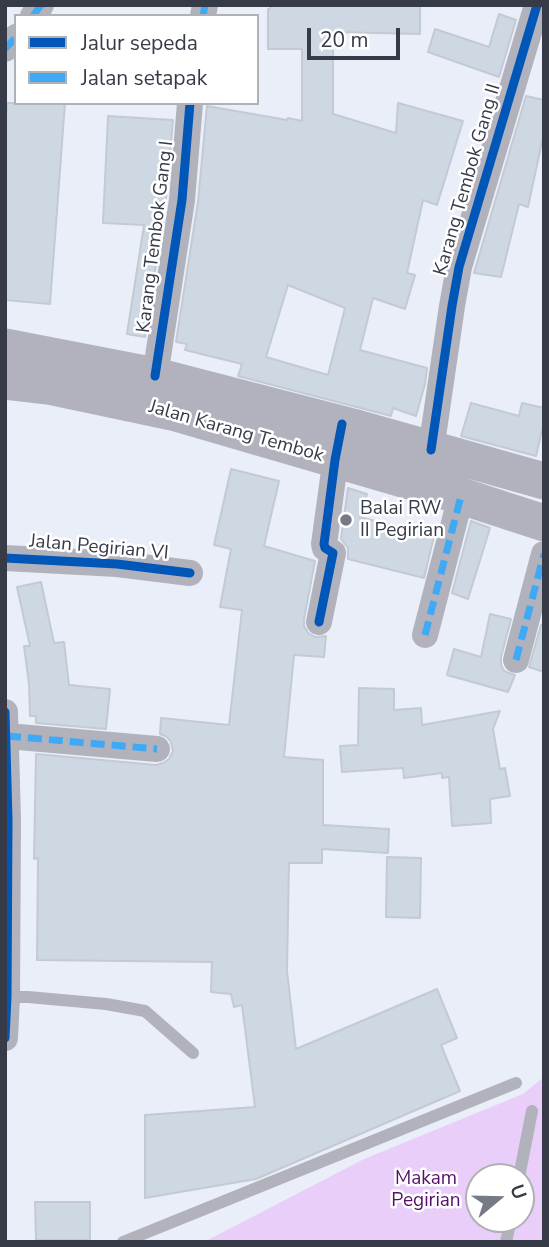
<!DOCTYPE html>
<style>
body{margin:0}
#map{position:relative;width:549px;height:1247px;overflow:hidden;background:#eaeef8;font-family:"Nunito Sans",sans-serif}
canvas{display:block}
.frame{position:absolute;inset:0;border:7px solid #363b47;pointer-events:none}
.legend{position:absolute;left:14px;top:14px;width:245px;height:91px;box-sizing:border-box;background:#fff;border:2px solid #afb1b5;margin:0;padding:9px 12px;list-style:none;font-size:21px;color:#363b47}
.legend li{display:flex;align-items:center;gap:14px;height:35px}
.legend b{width:35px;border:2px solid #afb1b5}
.north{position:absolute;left:465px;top:1163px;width:70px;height:70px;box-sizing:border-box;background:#fff;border:2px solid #afb1b5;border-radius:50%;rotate:71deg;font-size:19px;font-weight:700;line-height:28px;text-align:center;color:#363b47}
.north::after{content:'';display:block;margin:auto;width:24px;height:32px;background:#757a85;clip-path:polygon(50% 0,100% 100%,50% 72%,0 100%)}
.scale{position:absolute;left:307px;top:28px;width:93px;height:32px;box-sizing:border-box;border:4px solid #363b47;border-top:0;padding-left:9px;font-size:21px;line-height:24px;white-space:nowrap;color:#363b47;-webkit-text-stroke:5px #fff;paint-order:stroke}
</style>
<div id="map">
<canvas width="549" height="1247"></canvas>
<div class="frame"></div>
<ul class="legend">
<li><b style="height:9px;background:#0057b8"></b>Jalur sepeda</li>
<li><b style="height:9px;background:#3fa9f5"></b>Jalan setapak</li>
</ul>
<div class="north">U</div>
<div class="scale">20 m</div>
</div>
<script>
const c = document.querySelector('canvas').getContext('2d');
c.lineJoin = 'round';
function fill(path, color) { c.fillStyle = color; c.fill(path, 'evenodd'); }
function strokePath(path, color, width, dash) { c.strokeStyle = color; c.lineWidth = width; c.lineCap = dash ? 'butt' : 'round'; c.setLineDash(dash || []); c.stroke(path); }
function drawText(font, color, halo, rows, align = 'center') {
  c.font = font + ' "Nunito Sans",sans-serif'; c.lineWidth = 5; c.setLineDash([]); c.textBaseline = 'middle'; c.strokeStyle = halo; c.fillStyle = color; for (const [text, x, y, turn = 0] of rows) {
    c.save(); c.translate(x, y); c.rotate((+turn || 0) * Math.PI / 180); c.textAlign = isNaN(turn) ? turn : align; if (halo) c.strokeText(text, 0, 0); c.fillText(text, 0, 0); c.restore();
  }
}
fill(new Path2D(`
 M544 1077V1242H204L364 1159 523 1094ZM479 1177H521V1219H479Z`), '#e9cefa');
const building = new Path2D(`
 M270 5H420V34L333 32V114L396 133 398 103 463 121 437 205 423 200 407 273 415 275 405 309 373 298 360 350 427 368 425 384 416 416 393 408 391 416 238 376 242 364 185 350 187 344 176 342 198 202 207 106 287 120 288 118 302 121V49H268V9H270ZM288 285 345 308 328 375 266 357Z
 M499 14 516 20 499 77 428 52 435 29 489 47Z
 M526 96 544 100V132L528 207 519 204 501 277 474 273Z
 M7 103H65L50 304 5 300V129Z
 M108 116 173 120 166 198 145 337 127 334 144 225 103 223Z
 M471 403 519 416 522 403 544 408V422L536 456 461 436Z
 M231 469 279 481 264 546 315 561 304 619V626L308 633 315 637 326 636 324 657 294 655 284 757 323 760V825L389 829 388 853 322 849V863H289L287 971 296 1049 437 989 457 1038 441 1045 460 1091 256 1179 145 1198V1115L255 1107 242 1005 234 1007 231 994 211 992 212 962 37 960 38 858 34 859 36 754 156 765 163 763 169 759 173 751 171 742 167 737 160 734 161 718 229 725 242 610 220 607 231 549 214 545Z
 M348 488 367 494 360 517 434 536 424 578 348 559V548L341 539Z
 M471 521 490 528 468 599 452 593Z
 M41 582 54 643 64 642 69 685 110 689 106 729 36 723V716H30L29 684 24 646H30L17 587Z
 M490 614 511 619 501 657V665L504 671 515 675 508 692 447 675 454 649 481 657Z
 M541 625 544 626V672L529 667Z
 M359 688 394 689V710L421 708 422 725 500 711 493 729 500 769 505 768 510 796 490 799 491 823 452 826 449 777 442 778V773L404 778 403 768 342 772 340 746 358 745Z
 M387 857 421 858 420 918 386 917Z
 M35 1202H90V1240H36Z`);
fill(building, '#ced8e3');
strokePath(building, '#c4cad3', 2);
strokePath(new Path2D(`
 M7 997H28L106 1004 145 1011 193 1053
 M519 1177 532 1111
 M123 1242 516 1083
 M506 1242 511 1219`), '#b2b2bd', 12);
strokePath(new Path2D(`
 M33 16 41 5
 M203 16 205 5
 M5 49 16 37
 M155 376 182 200 190 103
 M431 450 452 306 459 267 537 5
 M5 558 117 564 190 573
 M319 622 333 553 325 548 324 544 338 442
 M425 635 461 496
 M516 660 544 554
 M5 712 8 820 7 997 5 1038
 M7 736 157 749`), '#b2b2bd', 26);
strokePath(new Path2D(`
 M5 347 155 376 356 428 544 481
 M5 381 48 386 176 413 461 496 544 523`), '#b1b2bd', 37);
strokePath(new Path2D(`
 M33 16 41 5
 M203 16 205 5
 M5 49 16 37
 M425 635 461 496
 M516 660 544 554
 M7 736 157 749`), '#3fa9f5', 7, [14, 7]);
strokePath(new Path2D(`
 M155 376 182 200 190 103
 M431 450 452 306 459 267 537 5
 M5 558 117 564 190 573
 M319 622 333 553 325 548 324 544 335 460 342 424
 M5 712 8 820 7 997 5 1038`), '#0057b8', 9);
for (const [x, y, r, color] of [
 [346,520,7,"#757a85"]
]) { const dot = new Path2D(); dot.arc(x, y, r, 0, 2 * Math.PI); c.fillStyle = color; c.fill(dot); strokePath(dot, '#fff', 2.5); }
drawText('19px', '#363b47', '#fff', [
 ["Karang Tembok Gang II",468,180,-74],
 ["Karang Tembok Gang I",156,237,-83],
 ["Jalan Karang Tembok",236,432,16],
 ["Jalan Pegirian VI",99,548,5]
]);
drawText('19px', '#363b47', '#fff', [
 ["Balai RW",360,509],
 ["II Pegirian",360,531]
], 'left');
drawText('19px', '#541069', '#fff', [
 ["Makam",426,1179],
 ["Pegirian",426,1201]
]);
</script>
